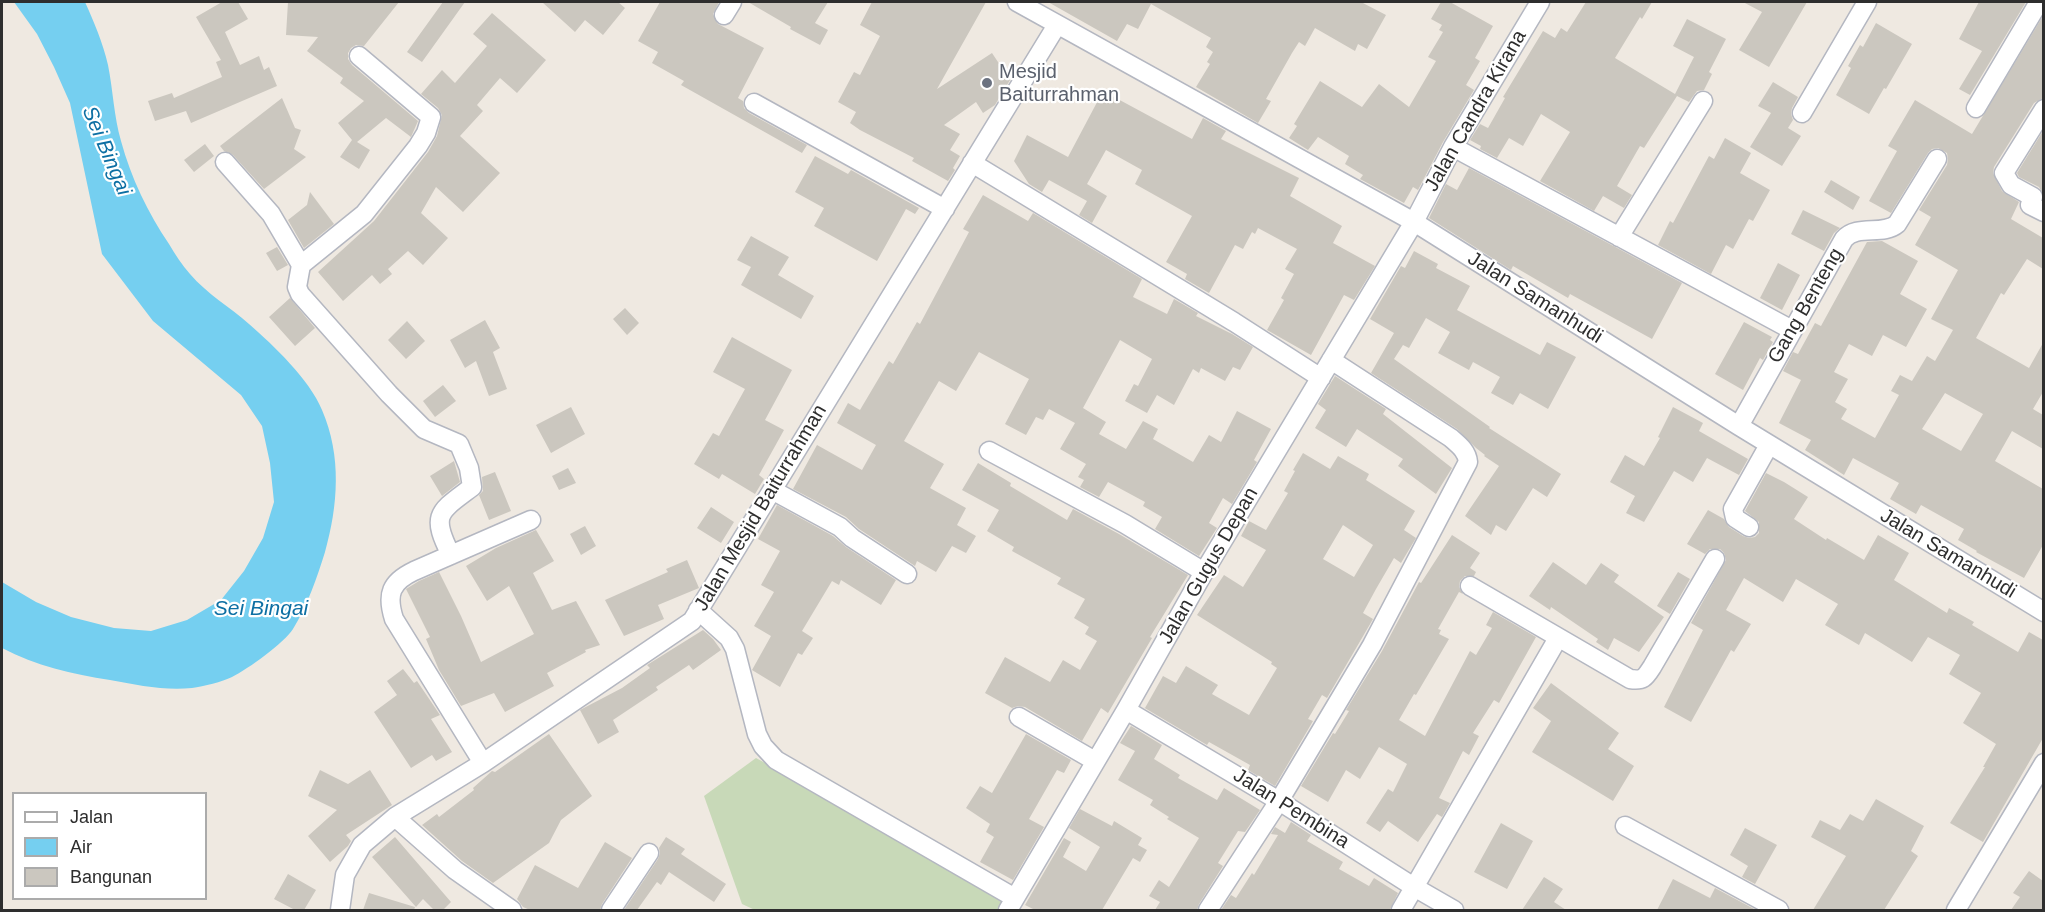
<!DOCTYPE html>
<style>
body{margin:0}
#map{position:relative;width:2045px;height:912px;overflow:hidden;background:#efe9e1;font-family:Arial,sans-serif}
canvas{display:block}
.frame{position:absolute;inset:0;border:3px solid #2e2e2e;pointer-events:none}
.legend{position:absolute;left:12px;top:792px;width:195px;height:108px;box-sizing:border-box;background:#fff;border:2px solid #ababab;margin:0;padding:8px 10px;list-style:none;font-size:18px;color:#2e2e2e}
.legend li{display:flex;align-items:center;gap:12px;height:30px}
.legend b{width:30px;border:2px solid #ababab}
</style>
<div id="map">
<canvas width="2045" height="912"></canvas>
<div class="frame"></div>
<ul class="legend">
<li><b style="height:8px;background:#fff"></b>Jalan</li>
<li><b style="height:16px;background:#75cff0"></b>Air</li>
<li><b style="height:16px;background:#cbc7bf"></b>Bangunan</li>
</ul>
</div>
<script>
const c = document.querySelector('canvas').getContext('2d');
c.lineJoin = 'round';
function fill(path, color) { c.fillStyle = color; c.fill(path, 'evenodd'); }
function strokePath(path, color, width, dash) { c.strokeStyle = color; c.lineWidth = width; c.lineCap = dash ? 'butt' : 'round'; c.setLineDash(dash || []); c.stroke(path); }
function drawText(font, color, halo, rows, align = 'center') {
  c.font = font + ' Arial,sans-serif'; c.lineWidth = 4.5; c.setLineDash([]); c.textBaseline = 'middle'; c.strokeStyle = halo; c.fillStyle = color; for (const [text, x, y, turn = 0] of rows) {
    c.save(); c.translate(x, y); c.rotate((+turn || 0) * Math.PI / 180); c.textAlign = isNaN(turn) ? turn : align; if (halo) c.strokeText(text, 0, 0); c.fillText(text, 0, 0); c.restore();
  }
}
fill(new Path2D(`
 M756 758 1009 896 1001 910H755L742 904 704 796Z`), '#c8d9b8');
fill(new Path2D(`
 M14 2H85C94 22 103 43 108 65 113 90 114 117 121 141 131 178 148 213 169 244 175 254 182 265 190 274 207 294 230 307 249 324 274 346 309 379 322 410 342 456 338 506 325 552 317 578 307 606 293 629 284 643 248 669 232 677 222 682 204 686 192 688 165 691 137 685 110 680 72 674 36 666 2 648V582L36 602 71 617 114 628 151 631 187 620 221 600 244 571 263 538 274 502 270 463 262 426 241 395 153 321 102 254 70 103 54 67 37 34Z`), '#75cff0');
fill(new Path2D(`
 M222 2H238L248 19 225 32 240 65 259 56 264 70 269 67 277 86 191 123 186 111 155 121 148 101 172 93 174 98 222 77 216 62 221 60 196 17Z
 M288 2H399L364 46 356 45 351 48 348 53V59L352 65 418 121 411 137 386 118 357 142 370 150 359 169 340 157 352 140 338 123 364 101 340 83 343 78 307 51 318 37 286 35Z
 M443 2H465L422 62 407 52Z
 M542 2H618L625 8 603 35 585 20 575 32Z
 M660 2H719L713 14 718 24 764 48 738 98 743 101 744 108 749 113 807 145 802 153 681 85 684 81 652 63 658 52 638 41Z
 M748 2H828L815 23 828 30 820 45 790 29 791 27Z
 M872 2H986L937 89 992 53 1010 80 995 105 983 113 976 102 944 125 960 134 950 150 960 156 953 168 955 170 948 181 912 161 914 158 860 130 850 123 856 112 838 102 854 72 860 75 880 36 860 25Z
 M1048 2H1361L1386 15 1367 49 1358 44 1355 51 1315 28 1305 46 1299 42 1292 53 1266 99 1271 101 1258 123 1196 87 1210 64 1207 62 1213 52 1206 47 1211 38 1151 4 1138 29 1127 24 1117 41Z
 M1441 2H1450L1493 26 1475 58 1480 61 1466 85 1474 90 1443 142 1418 190 1413 187 1404 203 1360 179 1363 175 1345 164 1349 156 1318 137 1308 150 1289 138 1297 126 1294 124 1320 81 1362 107 1379 84 1409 107 1436 61 1428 57 1443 32 1439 30 1442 25 1431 19Z
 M1586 2H1652L1642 19 1640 17 1615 58 1675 94 1694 57 1673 46 1687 19 1726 39 1709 72 1712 74 1704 90 1697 91 1689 102 1677 96 1644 148 1640 146 1617 186 1632 195 1624 208 1603 196 1594 211 1540 181 1570 132 1541 114 1523 146 1509 138 1497 158 1480 149 1481 146 1470 140 1480 124 1488 128 1505 98 1503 97 1543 31 1555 38 1561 28 1567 32Z
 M1743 2H1807L1769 67 1739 50 1762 12Z
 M1979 2H2026L1970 95 1959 89 1982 51 1959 39Z
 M492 13 546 60 517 93 500 78 477 105 483 111 460 136 500 173 463 212 436 187 421 213 448 238 423 265 408 251 388 269 392 274 380 284 372 275 343 301 318 272 374 221 428 152 437 136 442 115 438 108 421 94 442 70 455 83 487 46 473 34Z
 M2043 16V98L2034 103 1994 167 1993 173 2002 191 2019 202 2011 219 2043 238V269L2027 259 2004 295 2001 293 1976 338 2029 368 2043 343V392L2033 409 2043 415V449L2012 431 1995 461 2043 489V545L2024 578 1976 552 1977 551 1958 540 1964 529 1921 505 1916 514 1890 499 1899 483 1853 458 1844 475 1805 450 1811 440 1779 423 1801 380 1783 371 1793 352 1798 354 1815 323 1821 326 1867 242 1882 241 1918 261 1900 294 1927 309 1906 347 1883 335 1872 356 1849 344 1834 372 1848 379 1835 402 1847 409 1841 419 1875 438 1899 395 1891 391 1900 375 1912 381 1927 356 1935 361 1953 330 1931 319 1958 270 1915 245 1931 217 1919 210 1947 165 1948 159 1947 153 1938 148 1932 149 1928 153 1891 213 1869 201 1897 151 1888 146 1915 100 1972 134ZM1945 393 1983 414 1961 451 1922 429Z
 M1876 23 1912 44 1886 89 1884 88 1869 114 1836 95 1851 68 1848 66 1860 45 1863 47Z
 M1773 82 1798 97 1792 108 1791 114 1793 120 1788 128 1801 136 1782 166 1750 147 1771 113 1758 106Z
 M1103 91 1192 139 1203 118 1226 131 1221 139 1299 178 1290 196 1342 226 1333 243 1375 266 1354 300 1344 295 1311 355 1267 330 1284 300 1281 298 1294 274 1285 269 1297 249 1258 228 1255 234 1252 232 1243 249 1235 245 1209 293 1185 279 1187 274 1166 262 1192 216 1135 184 1142 170 1106 150 1087 184 1107 196 1092 223 1079 215 1087 201 1049 180 1042 192 1029 184 1014 161 1027 135 1068 157Z
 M282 98 295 128 301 130 294 149 306 157 264 189 233 155 224 151 220 146Z
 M2043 131V194L2039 187 2019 177 2017 173Z
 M1725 138 1751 153 1740 173 1770 190 1753 221 1749 219 1733 249 1726 245 1711 274 1658 245 1670 221 1673 223 1709 156 1714 159Z
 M205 144 214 156 194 172 184 160Z
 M815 156 848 174 851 170 919 208 915 214 906 209 877 261 814 226 824 208 795 192Z
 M1469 168 1682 283 1652 339 1570 294 1568 298 1513 266 1511 270 1429 218 1446 184 1457 190Z
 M1831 180 1860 197 1853 210 1824 192Z
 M310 192 334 224 304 248 288 220 307 205Z
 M983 195 1028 221 1033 213 1142 279 1133 297 1167 314 1174 299 1198 313 1196 316 1232 334 1253 347 1240 370 1233 367 1225 381 1201 368 1199 373 1193 369 1174 405 1157 395 1147 413 1125 401 1134 384 1138 386 1152 359 1120 340 1083 408 1106 422 1099 434 1126 449 1143 421 1158 429 1153 439 1193 462 1209 435 1221 442 1237 411 1271 429 1254 460 1257 462 1232 504 1223 498 1209 523 1217 528 1199 556 1155 529 1162 517 1143 506 1145 502 1108 482 1099 497 1080 487 1084 480 1078 477 1086 464 1060 449 1075 423 1049 409 1043 420 1036 417 1026 435 1005 424 1029 379 979 352 956 391 939 381 904 441 944 464 930 488 966 508 957 525 976 536 966 553 952 546 936 572 917 561 915 566 859 529 846 517 793 489 817 445 862 470 876 445 837 423 848 403 860 410 889 361 893 364 917 322 920 324 969 232 963 229Z
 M1803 210 1840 228 1834 233 1824 251 1791 234Z
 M751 236 789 257 778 275 814 296 801 319 741 285 751 267 737 260Z
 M277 247 288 265 277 271 266 253Z
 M1414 251 1438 264 1436 268 1470 286 1457 310 1540 355 1547 342 1576 357 1548 409 1520 393 1513 405 1491 393 1500 377 1473 362 1469 370 1438 353 1450 332 1426 318 1409 348 1403 345 1394 359 1490 427 1489 428 1561 474 1547 497 1533 488 1506 531 1496 525 1491 535 1465 516 1499 466 1484 456 1485 455 1476 448 1457 429 1371 373 1394 333 1370 319 1401 266 1405 268Z
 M1778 263 1800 275 1782 310 1760 298Z
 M290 298 315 328 295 346 269 317Z
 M625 308 639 323 627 335 613 319Z
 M485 320 500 348 493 352 507 389 489 396 476 361 465 368 450 340Z
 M407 321 425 341 406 359 388 340Z
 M1744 322 1772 337 1770 340 1773 342 1763 360 1760 358 1743 390 1715 374Z
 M732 337 792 370 765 420 784 430 759 475 764 479 755 494 722 474 719 479 694 464 713 433 719 436 745 389 713 372Z
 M1335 376 1386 409 1383 414 1452 468 1436 494 1398 466 1403 459 1357 429 1346 447 1315 428 1326 410 1318 404Z
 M443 385 456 401 435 417 423 401Z
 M571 407 585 434 551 453 536 425Z
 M1673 407 1703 423 1699 431 1748 459 1739 475 1707 458 1693 482 1674 471 1644 522 1626 513 1635 496 1610 482 1625 455 1644 466 1660 438 1658 437Z
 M1303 453 1330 469 1338 456 1369 474 1366 480 1415 511 1404 530 1416 538 1401 563 1394 558 1376 589 1363 613 1373 619 1327 698 1322 695 1308 719 1313 721 1275 786 1248 770 1250 765 1209 742 1207 745 1143 707 1145 708 1163 676 1176 683 1186 666 1218 685 1212 694 1249 715 1277 668 1271 664 1272 662 1197 615 1224 575 1243 587 1266 550 1241 536 1249 521 1266 530 1288 493 1284 491 1295 471 1293 470ZM1343 525 1373 545 1354 577 1323 559Z
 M454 461 460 482 442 496 430 476Z
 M978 463 1011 483 1010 486 1067 520 1073 509 1119 534 1188 575 1150 637 1152 638 1108 713 1101 708 1082 741 1025 707 1018 706 1012 708 985 693 1005 657 1050 682 1063 660 1080 670 1097 641 1085 634 1089 627 1074 618 1085 599 1057 584 1061 578 1012 551 1014 547 987 531 999 510 962 490Z
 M568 468 576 483 559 490 552 476Z
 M495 472 511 511 489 520 479 495 483 491 482 477Z
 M1766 473 1784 482 1808 497 1794 519 1826 540 1827 538 1864 560 1878 535 1909 553 1894 580 1947 613 1949 608 1974 622 1972 625 2018 652 2029 632 2043 640V738L1983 842 1950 823 1985 767H1983L1996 744 1963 723 1981 693 1949 674 1960 655 1928 637 1912 662 1865 633 1859 645 1825 625 1838 604 1796 579 1783 602 1744 578 1726 610 1751 624 1734 652 1731 650 1691 722 1664 707 1703 630 1691 623 1726 560 1724 553 1720 549H1710L1705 554 1687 544 1708 510 1724 519 1729 527 1743 536 1749 538 1755 537 1759 533V522L1745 511Z
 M777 505 833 536 846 547 896 580 881 605 841 580 839 585 832 581 802 631 813 638 802 655 798 653 780 687 752 670 771 636 754 626 774 592 761 585 780 551 758 539Z
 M711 507 734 522 721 543 697 528Z
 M585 526 596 546 581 555 570 534Z
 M536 530 554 561 533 573 552 610 576 601 600 645 585 650 586 652 547 673 554 686 505 712 494 693 461 706 439 670 426 639 430 637 406 589 419 581 439 572 461 616 481 662 534 634 509 586 487 601 466 566 496 548Z
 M1452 535 1480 553 1470 568 1476 572 1474 576H1465L1460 581 1459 587 1463 594 1459 592 1438 629 1441 630 1439 634 1449 639 1416 695 1414 694 1399 720 1425 736 1470 651 1476 655 1492 628 1486 625 1493 612 1536 637 1499 703 1494 700 1473 733 1479 736 1469 755 1463 751 1439 798 1450 803 1442 817 1437 814 1418 842 1388 821 1380 832 1366 823 1388 789 1393 792 1407 764 1379 747 1360 779 1346 770 1328 802 1301 786 1333 733 1335 734 1349 711 1346 710 1382 651 1419 582 1421 583Z
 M687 560 699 588 658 605 664 619 624 636 605 600 668 572 666 569Z
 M1553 562 1586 585 1601 563 1619 575 1614 582 1664 617 1639 652 1614 638 1608 650 1596 642 1598 639 1551 607 1550 610 1529 596Z
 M1678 572 1690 579 1670 614 1657 606Z
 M703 630 713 639 721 650 693 670 689 665 656 687 658 690 613 720 619 732 598 744 580 710 622 688 650 668 647 665Z
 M403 669 414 683 417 681 440 715 431 719 452 752 436 761 432 755 411 768 374 712 397 695 387 681Z
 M1551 683 1619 733 1608 749 1634 766 1613 801 1532 752 1551 721 1533 708Z
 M1131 726 1162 745 1154 759 1180 775 1178 778 1217 800 1224 788 1260 810 1245 832 1238 831 1218 863 1223 866 1199 904 1197 910H1155L1160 902 1149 896 1159 880 1169 887 1199 838 1167 819 1169 817 1150 805 1153 800 1118 780 1135 751 1120 743Z
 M549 734 592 796 561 820 549 843 493 883 462 861 422 825 437 814 439 817 474 790 473 788 492 771 495 772Z
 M1026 734 1071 760 1064 773 1057 770 1029 819 1044 827 1013 880 980 862 994 837 986 832 990 824 966 808 980 786 992 793Z
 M320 770 348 784 370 770 392 805 346 835 351 841 348 846 330 862 308 836 337 810 308 796Z
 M1876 799 1924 826 1911 851 1918 856 1884 910H1813L1846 856 1811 837 1820 820 1840 830 1850 814 1863 821Z
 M1080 809 1112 826 1114 821 1142 838 1138 845 1147 850 1140 862 1133 858 1102 910H1035L1025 905 1064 838 1071 842 1063 857 1086 871 1100 847 1069 828Z
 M1291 822 1311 835 1307 841 1343 862 1339 869 1369 886 1374 878 1398 893 1390 910H1221L1231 895 1236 898 1252 873 1254 875 1278 835 1271 834 1275 827 1285 833Z
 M1501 823 1533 841 1507 889 1474 872Z
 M1745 828 1777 845 1755 884 1742 877 1748 866 1730 855Z
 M395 837 451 902 443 910H434L423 899 416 907 372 857Z
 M666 837 685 849 681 854 726 884 714 902 669 872 661 885 657 882 637 910H624L658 859 660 853 659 848Z
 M605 842 632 858 602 904 600 910H530L523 907 517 899 535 865 578 888Z
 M2029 871 2043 881V910H2011L2020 897 2013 893Z
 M288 874 316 890 304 910H295L274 899Z
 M1544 877 1563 889 1554 902 1566 910H1522Z
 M1673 879 1710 898 1715 888 1756 910H1657Z
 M369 893 415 907 414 910H363Z`), '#cbc7bf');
const minor = new Path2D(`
 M1017 2 1414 222 1739 426 2044 612
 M724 15 732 2
 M754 103 945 209
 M1976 108 2039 2
 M2044 109 2004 173 2011 185 2033 197 2030 205 2044 212
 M1802 113 1867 2
 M1453 147 1792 330
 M225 162 271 214 301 265 297 287 300 294 389 394 424 429 459 444 469 468 472 487C439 512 430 514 451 555
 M972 163 1234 322 1321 378
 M1619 237 1703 101
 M301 265 364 214 418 146 426 133 431 117 359 56
 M1739 426 1844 239C1857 224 1883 236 1897 224L1937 159
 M989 451 1125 524 1204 572
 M772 490 840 527 852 538 907 574
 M1749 527 1735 518 1733 509 1769 445
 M1470 586 1630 679C1643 681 1645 678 1652 667L1715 559
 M698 610 729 638 735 649 757 734 763 746 776 760 1015 898
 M1126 710 1279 801 1414 887 1454 910
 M1019 717 1095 761
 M483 763 394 619C386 594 391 582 414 571L531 520
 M395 817 455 870 512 910
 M1625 826 1779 910
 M340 910 345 875 362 845 395 817 483 763 692 621 1057 25
 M611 910 649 853
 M1008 910 1126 710 1204 572 1414 222 1453 147 1540 2
 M1208 910 1279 801 1372 645 1468 462C1467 451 1459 445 1451 438L1331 360
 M1401 910 1558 638
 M1956 910 2044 763`);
strokePath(minor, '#b4b7c1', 21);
strokePath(minor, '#fff', 18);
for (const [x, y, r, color] of [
 [987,83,6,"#6b7280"]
]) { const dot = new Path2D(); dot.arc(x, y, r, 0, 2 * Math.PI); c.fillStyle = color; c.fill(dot); strokePath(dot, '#fff', 2); }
drawText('20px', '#5b616d', '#fff', [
 ["Mesjid",999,72],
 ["Baiturrahman",999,95]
], 'left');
drawText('20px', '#2e2e2e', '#fff', [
 ["Jalan Candra Kirana",1476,111,-60],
 ["Jalan Samanhudi",1535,298,32],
 ["Gang Benteng",1806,306,-60],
 ["Jalan Mesjid Baiturrahman",761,508,-59],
 ["Jalan Samanhudi",1948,554,31],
 ["Jalan Gugus Depan",1209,566,-60],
 ["Jalan Pembina",1291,809,32]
]);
drawText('italic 21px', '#0d6fa3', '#fff', [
 ["Sei Bingai",106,151,67],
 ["Sei Bingai",261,609]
]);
</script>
